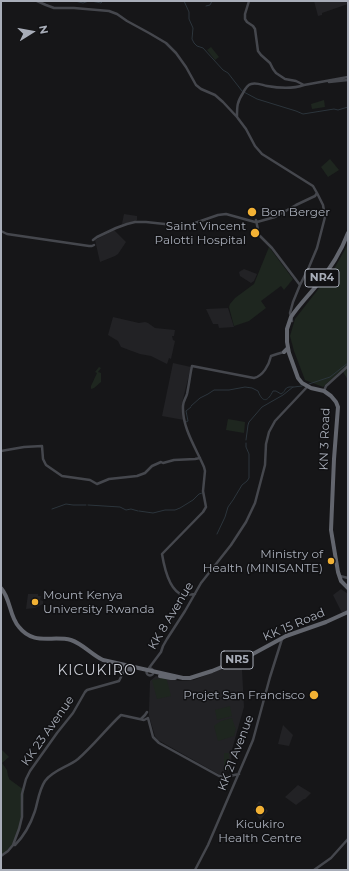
<!DOCTYPE html>
<style>
body{margin:0}
#map{position:relative;width:349px;height:871px;overflow:hidden;background:#161618;font-family:Montserrat,sans-serif}
canvas{display:block}
.frame{position:absolute;inset:0;border:2px solid #a8adb8;pointer-events:none}
.north{position:absolute;left:12px;top:12px;width:40px;height:40px;-webkit-text-stroke:3px #111113;paint-order:stroke;rotate:79deg;font-size:11px;font-weight:700;line-height:16px;text-align:center;color:#a8adb8}
.north::after{content:'';display:block;margin:auto;width:14px;height:18px;background:#a8adb8;clip-path:polygon(50% 0,100% 100%,50% 72%,0 100%)}
</style>
<div id="map">
<canvas width="349" height="871"></canvas>
<div class="frame"></div>
<div class="north">N</div>
</div>
<script>
const c = document.querySelector('canvas').getContext('2d');
c.lineJoin = 'round';
function fill(path, color) { c.fillStyle = color; c.fill(path, 'evenodd'); }
function strokePath(path, color, width, dash) { c.strokeStyle = color; c.lineWidth = width; c.lineCap = dash ? 'butt' : 'round'; c.setLineDash(dash || []); c.stroke(path); }
function drawText(font, color, halo, rows, align = 'center') {
  c.font = font + ' Montserrat,sans-serif'; c.lineWidth = 3; c.setLineDash([]); c.textBaseline = 'middle'; c.strokeStyle = halo; c.fillStyle = color; for (const [text, x, y, turn = 0] of rows) {
    c.save(); c.translate(x, y); c.rotate((+turn || 0) * Math.PI / 180); c.textAlign = isNaN(turn) ? turn : align; if (halo) c.strokeText(text, 0, 0); c.fillText(text, 0, 0); c.restore();
  }
}
fill(new Path2D(`
 M314 1H348V4L322 13V15L318 16Z
 M124 214 137 216V220L136 221 122 224Z
 M114 230 126 242 118 254 115 256 100 262 95 240Z
 M244 269 257 274 254 281 251 283 240 276 239 272Z
 M228 308 234 327 219 328 218 324H213L206 309Z
 M113 317 139 323 145 322 148 323 155 328 175 330 174 336H172L173 340 175 341 171 359 169 358 167 364 151 356 140 354 121 347 118 341 108 335Z
 M173 363 191 367 182 403 184 420 162 416Z
 M341 589 348 594V610L342 613 333 595Z
 M28 594H38V596H41L40 600 43 601V604L35 608 26 609Z
 M239 662 242 670 244 707 231 753 232 767 231 769 220 775 158 740 155 736 149 716V709L150 681 156 676 180 681 194 680Z
 M283 725 293 735 289 746 278 744Z
 M298 785 311 793 305 799H304L296 805 285 797Z
 M259 801 268 811 260 820 253 810Z`), '#222225');
fill(new Path2D(`
 M211 47 219 57 215 60 207 50Z
 M324 100 325 107 312 109 311 104Z
 M330 159 339 170 328 177 321 167Z
 M348 244V380L343 372 338 373 323 387 305 380 294 351 290 336 295 319 334 269Z
 M269 247 293 279 284 290 281 286 261 301 266 308 249 321 234 326 229 307 230 304 235 298 254 284Z
 M99 367 101 368 98 372 101 373V382L94 388 91 389V386L97 373 95 372Z
 M228 419 245 422 244 433 226 430Z
 M166 677 171 696 157 699 152 680Z
 M230 706 232 716 217 720 215 710Z
 M232 718 235 727 236 728 234 736 218 741 214 726 215 725 221 721Z
 M1 749 9 757 2 763 7 770 8 776 9 778V779L24 790C21 820 27 834 1 856Z
 M224 753H229L230 770H224Z`), '#1e261f');
strokePath(new Path2D(`
 M75 1 83 3 89 1
 M91 1 101 3 103 1
 M184 1 189 12V19L193 28 192 39 194 43 197 46 203 48 223 70 228 73 242 91 257 99 296 111 303 114 334 109 338 110 348 107
 M206 6 210 5 212 1
 M309 384 330 377 348 363
 M191 406 200 398 208 394 214 390H229L245 387 252 388 258 391C263 404 268 401 273 391H276L281 394C287 391 283 386 293 387
 M186 422 188 421 186 411 191 407
 M246 440 248 425 249 422 262 407 283 395 293 387H294L302 386
 M88 505 120 507 126 510 131 509 138 511
 M52 509 66 504 73 505H86
 M139 511 153 513 165 510H175L180 508 193 500 199 494 202 493
 M217 534 225 517 228 507 233 500 242 485 247 481 249 478V454L246 447V443`), '#2c353c', 1);
strokePath(new Path2D(`
 M37 1 46 5 54 8H74L109 11 117 14 127 21 149 33 166 43 176 53 186 67 196 85 201 89 215 95 223 102 237 117 246 129 255 146 262 154 313 186 317 193 323 205 325 217 317 248 309 267 300 285 293 302 290 313 292 321
 M249 1 245 14V19L247 22 253 26 255 29 258 51 261 55 270 63 273 69 276 73 285 79 296 81 304 85 348 77
 M329 82 348 80
 M237 117C237 106 237 102 243 93 245 89 247 85 251 84 256 82 262 85 267 86 278 88 293 89 304 85
 M256 220 259 235 272 248 300 285
 M1 231 7 234 89 246H92L94 245
 M93 240 97 237 116 228 127 224 135 222H146L174 225H185L192 224 218 215 226 214 255 222H257L275 217 296 205 315 196 317 193
 M324 391 326 386 348 366
 M1 451 24 447 42 446 43 459 46 465 62 476 90 480 97 484 109 479 137 476 145 473 152 466 161 462 163 463 174 460 195 459 200 458
 M340 576 348 578
 M195 594C191 594 187 596 183 595 169 591 164 566 162 554L203 512 206 507 203 491 205 471 204 467C196 448 182 428 183 406 183 401 186 398 187 394 189 385 190 375 192 366L254 378C263 376 269 365 271 356L277 354 284 352
 M149 668 161 652 163 646 167 639 185 611 201 583 231 545 246 522 255 503 265 465 266 444 269 432 275 421 308 386
 M146.5 672a3.5 3.5 0 1 1 7 0a3.5 3.5 0 1 1-7 0Z
 M148 718 153 737 159 743 219 776 225 777 239 774
 M141 719 145 715 147 712
 M13 845H15C24 836 31 823 35 811 38 801 39 790 45 781 53 770 68 767 78 759 94 745 106 729 121 715L144 720 148 718
 M1 856 8 851 13 845 19 829 22 817V794L26 779 30 771 57 733 73 713 85 692 87 690 119 681 125 669
 M195 870 208 845 253 740 270 677 282 639
 M314 870 331 858 348 839`), '#45474d', 2.5);
strokePath(new Path2D(`
 M348 233C341 252 330 269 317 285 309 295 299 305 291 317L287 329V342L289 353 298 378 302 383 311 388 324 391 331 396 336 402 338 407 334 459 331 530 338 572 341 581 348 588
 M284 352 288 348
 M1 588C11 599 9 616 19 627 34 646 52 635 71 640 83 644 92 655 103 660L183 678H190L212 671 251 655 286 636 326 622 348 612
 M120 666 123 668 133 670
 M160 676 171 678H175`), '#63666e', 4);
for (const [x, y, r, color] of [
 [252,212,5,"#f2b134"],
 [255,233,5,"#f2b134"],
 [331,561,4,"#f2b134"],
 [35,602,4,"#f2b134"],
 [314,695,5,"#f2b134"],
 [260,810,5,"#f2b134"]
]) { const dot = new Path2D(); dot.arc(x, y, r, 0, 2 * Math.PI); c.fillStyle = color; c.fill(dot); strokePath(dot, '#111113', 1.5); }
for (const [x, y, w] of [
 [322,278,34],
 [237,660,32]
]) { const box = new Path2D(); box.roundRect(x - w / 2, y - 9, w, 18, 3); c.fillStyle = '#111113'; c.fill(box); strokePath(box, '#a8adb8', 1); }
drawText('bold 11px', '#a8adb8', null, [
 ["NR4",322,278],
 ["NR5",237,660]
]);
drawText('12px', '#a8adb8', '#111113', [
 ["Bon Berger",261,212,"left"],
 ["Saint Vincent",246,226],
 ["Palotti Hospital",246,240],
 ["Ministry of",323,554],
 ["Health (MINISANTE)",323,568],
 ["Mount Kenya",43,595,"left"],
 ["University Rwanda",43,609,"left"],
 ["Projet San Francisco",305,695],
 ["Kicukiro",260,824,"center"],
 ["Health Centre",260,838,"center"]
], 'right');
drawText('12px', '#a8adb8', '#111113', [
 ["KN 3 Road",325,439,-88],
 ["KK 8 Avenue",171,616,-59],
 ["KK 15 Road",294,625,-23],
 ["KK 23 Avenue",48,731,-55],
 ["KK 21 Avenue",236,753,-69]
]);
c.letterSpacing = '1px';
drawText('14px', '#c9ccd4', '#111113', [
 ["KICUKIRO",97,671]
]);
c.letterSpacing = '0px';
</script>
